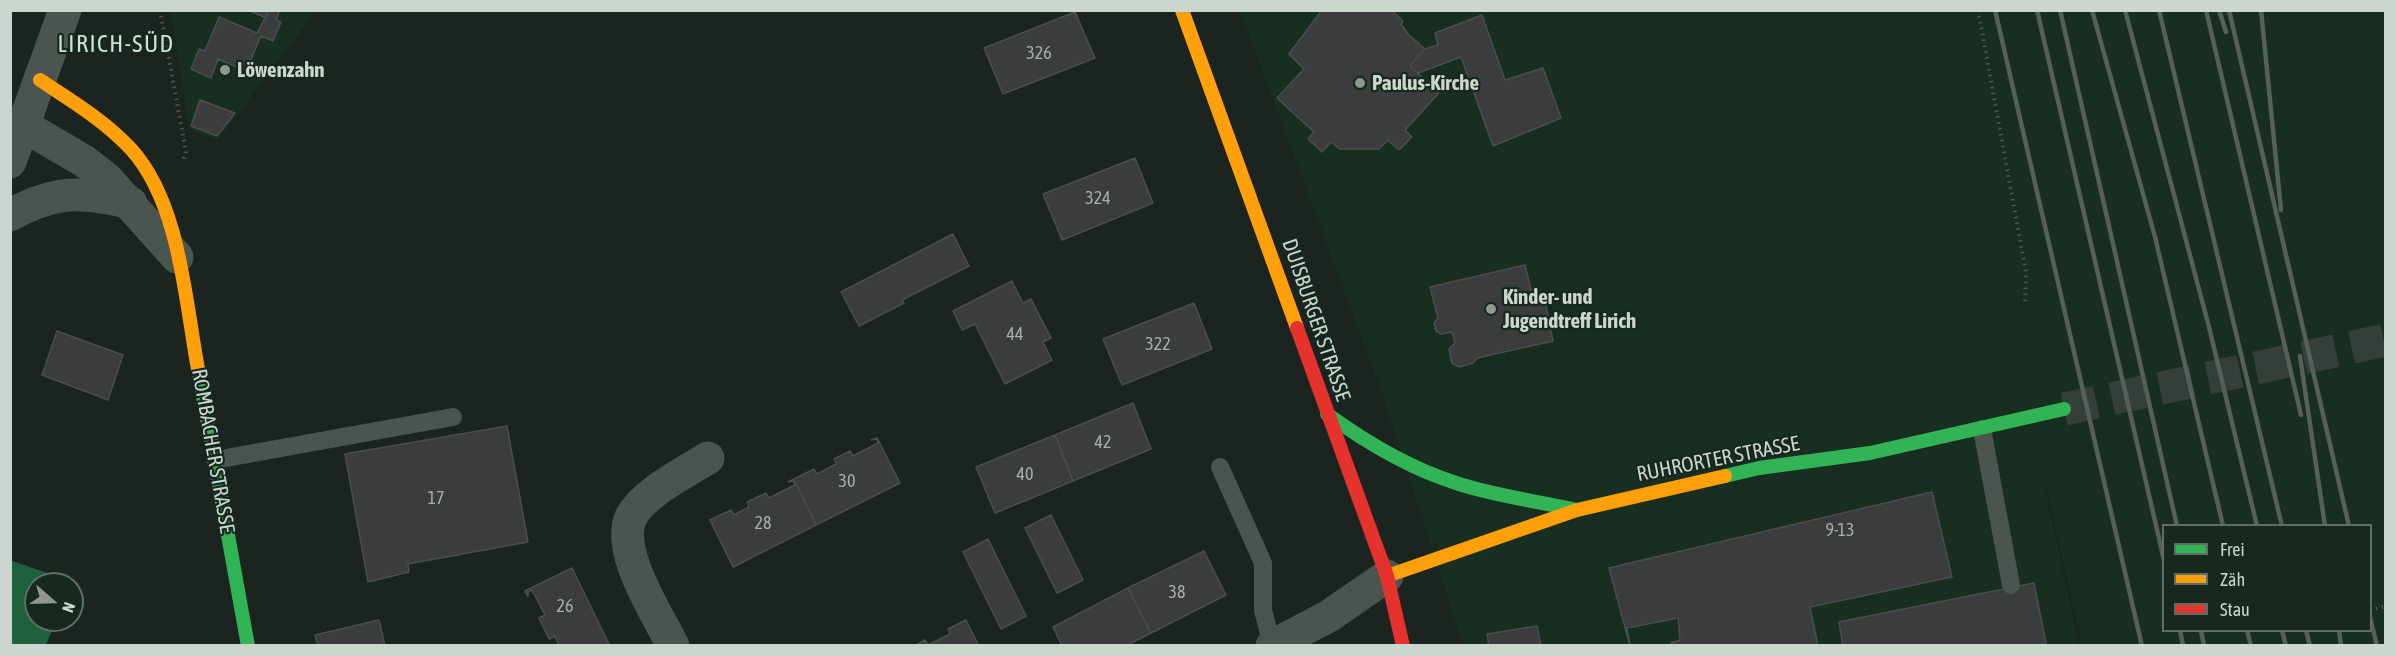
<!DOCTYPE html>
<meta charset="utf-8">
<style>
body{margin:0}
#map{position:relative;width:2396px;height:656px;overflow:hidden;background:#1b241f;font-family:"Asap Condensed",sans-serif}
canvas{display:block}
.frame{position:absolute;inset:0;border:12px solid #cbd6cf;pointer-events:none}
.legend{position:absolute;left:2162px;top:524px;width:210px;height:108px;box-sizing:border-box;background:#17281e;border:2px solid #5f6e65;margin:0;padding:8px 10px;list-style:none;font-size:18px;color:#cbd6cf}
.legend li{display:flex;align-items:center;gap:12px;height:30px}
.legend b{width:30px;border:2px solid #5f6e65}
.north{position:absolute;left:24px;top:572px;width:60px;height:60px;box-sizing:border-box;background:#17281e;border:2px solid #5f6e65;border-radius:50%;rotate:110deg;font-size:16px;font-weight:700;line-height:24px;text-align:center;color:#cbd6cf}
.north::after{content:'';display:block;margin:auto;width:21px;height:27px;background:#8d9891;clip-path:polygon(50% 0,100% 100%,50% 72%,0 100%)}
</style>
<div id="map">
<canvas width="2396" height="656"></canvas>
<div class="frame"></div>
<ul class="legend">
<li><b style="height:8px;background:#30b455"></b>Frei</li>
<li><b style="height:8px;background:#ff9f0a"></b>Zäh</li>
<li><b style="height:8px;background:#e5322d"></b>Stau</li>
</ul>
<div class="north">N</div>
</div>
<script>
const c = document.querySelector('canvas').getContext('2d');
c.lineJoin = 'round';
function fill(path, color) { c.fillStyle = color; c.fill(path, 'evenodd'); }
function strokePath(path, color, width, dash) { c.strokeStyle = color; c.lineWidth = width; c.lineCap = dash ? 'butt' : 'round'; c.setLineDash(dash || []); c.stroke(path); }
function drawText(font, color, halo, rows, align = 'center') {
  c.font = font + ' "Asap Condensed",sans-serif'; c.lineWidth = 4.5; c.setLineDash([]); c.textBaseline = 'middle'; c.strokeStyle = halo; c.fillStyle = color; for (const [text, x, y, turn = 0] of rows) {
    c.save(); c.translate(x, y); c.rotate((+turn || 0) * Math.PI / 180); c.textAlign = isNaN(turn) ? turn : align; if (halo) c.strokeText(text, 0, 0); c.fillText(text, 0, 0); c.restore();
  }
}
fill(new Path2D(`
 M171 11H316L218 141 189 129Z
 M1240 11H2385V645H2082L2032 426 2079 645H1463L1381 390ZM2164 526H2370V630H2164Z`), '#182e21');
fill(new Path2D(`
 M10 560 70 581 69 584H36V620H56L46 645H11Z`), '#1d613e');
const building = new Path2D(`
 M248 10H269L266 18Z
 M269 10H280L276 20 281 22 273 41 261 36 246 71 218 59 211 78 191 69 199 49 205 51 219 17 257 33Z
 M1322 10H1391L1403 21 1401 24 1408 34 1425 49 1410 66 1439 93 1405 130 1412 137 1399 150 1388 140 1379 149H1340L1331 142 1322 152 1308 139 1314 132 1277 98 1304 69 1289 54Z
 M1075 12 1095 58 1003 94 984 48Z
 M1482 15 1505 80 1543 68 1561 118 1493 146 1461 57 1418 73 1410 66 1425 49 1438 45 1435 33Z
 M200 100 235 113 217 136 191 126Z
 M1135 158 1153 203 1062 240 1043 194Z
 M953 234 969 266 902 300 904 303 859 326 841 292Z
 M1525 265 1532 294 1545 301 1553 341 1477 358 1473 363 1459 367 1452 363 1449 349 1455 343 1452 332 1441 334 1436 331 1434 323 1438 318 1430 287Z
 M1012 281 1023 303 1031 299 1051 338 1043 342 1052 360 1005 384 975 324 962 330 953 311Z
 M1194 303 1212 349 1122 385 1103 339Z
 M57 331 123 355 108 400 42 375Z
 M1133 403 1151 449 1073 481 1055 435Z
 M507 426 528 542 408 564 409 572 368 582 345 454Z
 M1055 435 1073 481 995 513 976 467Z
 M877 438 900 483 816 525 794 479 814 469 817 474 836 464 834 459 850 451 853 456 878 443 877 439 871 440Z
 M794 479 816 525 733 567 710 520 731 510 734 515 749 507 747 502 766 493 769 498 795 485 793 481 788 482Z
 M1932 492 1952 577 1810 607 1818 646H1672L1671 643 1680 640 1678 618 1627 628 1630 646 1609 568Z
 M1051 515 1083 580 1057 593 1025 528Z
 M988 539 1026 616 1001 629 963 552Z
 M1204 551 1226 595 1151 633 1128 588Z
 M572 568 610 646H559L555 636 549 639 539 618 545 615 532 590 528 592V596L525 591Z
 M2034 583 2046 643 2032 646H1843L1839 622Z
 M1128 588 1151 633 1125 646H1062L1053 627Z
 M379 620 385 646H318L315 635Z
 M966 620 979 646H914L925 640 928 645 950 634 948 629Z
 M1537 626 1541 646H1489L1487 634Z`);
fill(building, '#3a3c3d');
strokePath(building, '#4a4e4e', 1.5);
strokePath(new Path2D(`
 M2064 409 2386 340`), '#353f39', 33, [33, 16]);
strokePath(new Path2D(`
 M160 10 186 152 182 163
 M1978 10 2026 272 2025 305
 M2370 610 2386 606`), '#4e5752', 4, [1.5, 4.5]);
strokePath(new Path2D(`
 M1982 429 2011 585
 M215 460 453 417
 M1220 467 1263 563V610L1272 645`), '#49554e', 18);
strokePath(new Path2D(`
 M24 126 84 161 107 179 177 257
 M10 162 65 10
 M10 215C56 190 81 191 131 203
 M673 646C658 615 615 551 631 517 643 493 686 472 708 458
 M1272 646 1329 616 1387 576`), '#49554e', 33);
strokePath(new Path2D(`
 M198 369 248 646
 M1327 414C1367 443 1409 468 1456 483 1495 496 1537 501 1577 510
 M1725 476 1759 468 1870 453 2064 409`), '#30b455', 14);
strokePath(new Path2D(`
 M1182 10 1297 328
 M40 80C72 101 105 121 131 149 180 203 185 300 198 369
 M1387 576 1577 510 1725 476`), '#ff9f0a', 14);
strokePath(new Path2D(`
 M1297 328 1387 576 1403 646`), '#e5322d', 14);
strokePath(new Path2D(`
 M1995 10 2142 646
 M2037 10 2164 560
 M2060 10 2177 526
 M2092 10 2155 237 2223 526
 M2125 10 2209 327 2257 526
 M2159 10 2282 526
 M2206 10 2301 415
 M2219 10 2226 32
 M2229 10 2349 526
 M2261 10 2281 210
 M2300 356 2325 526
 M2370 617 2377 646
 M2180 630 2183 646
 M2201 630 2204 646
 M2247 630 2251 646
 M2282 630 2286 646
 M2306 630 2310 646
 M2339 630 2341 646`), '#56605a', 4.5);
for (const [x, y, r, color] of [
 [225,70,6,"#8d9891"],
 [1360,83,6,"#8d9891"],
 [1491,309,6,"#8d9891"]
]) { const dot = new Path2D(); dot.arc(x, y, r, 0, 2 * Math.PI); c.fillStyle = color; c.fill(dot); strokePath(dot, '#17281e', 2); }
drawText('18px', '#a7b0aa', null, [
 ["326",1039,53],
 ["324",1098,198],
 ["44",1015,334],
 ["322",1158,344],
 ["42",1103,442],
 ["40",1025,474],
 ["30",847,481],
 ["17",436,498],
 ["28",763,523],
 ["9-13",1840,530],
 ["38",1177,592],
 ["26",565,606]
]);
drawText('bold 21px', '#cbd6cf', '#17281e', [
 ["Löwenzahn",237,70],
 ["Paulus-Kirche",1372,83],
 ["Kinder- und",1503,297],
 ["Jugendtreff Lirich",1503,321]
], 'left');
drawText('21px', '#cbd6cf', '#17281e', [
 ["DUISBURGER STRASSE",1316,320,71],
 ["ROMBACHER STRASSE",213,451,80],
 ["RUHRORTER STRASSE",1718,459,-11]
]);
c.letterSpacing = '1.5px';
drawText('24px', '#cfe4d6', '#17281e', [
 ["LIRICH-SÜD",116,44]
]);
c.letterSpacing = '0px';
</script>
